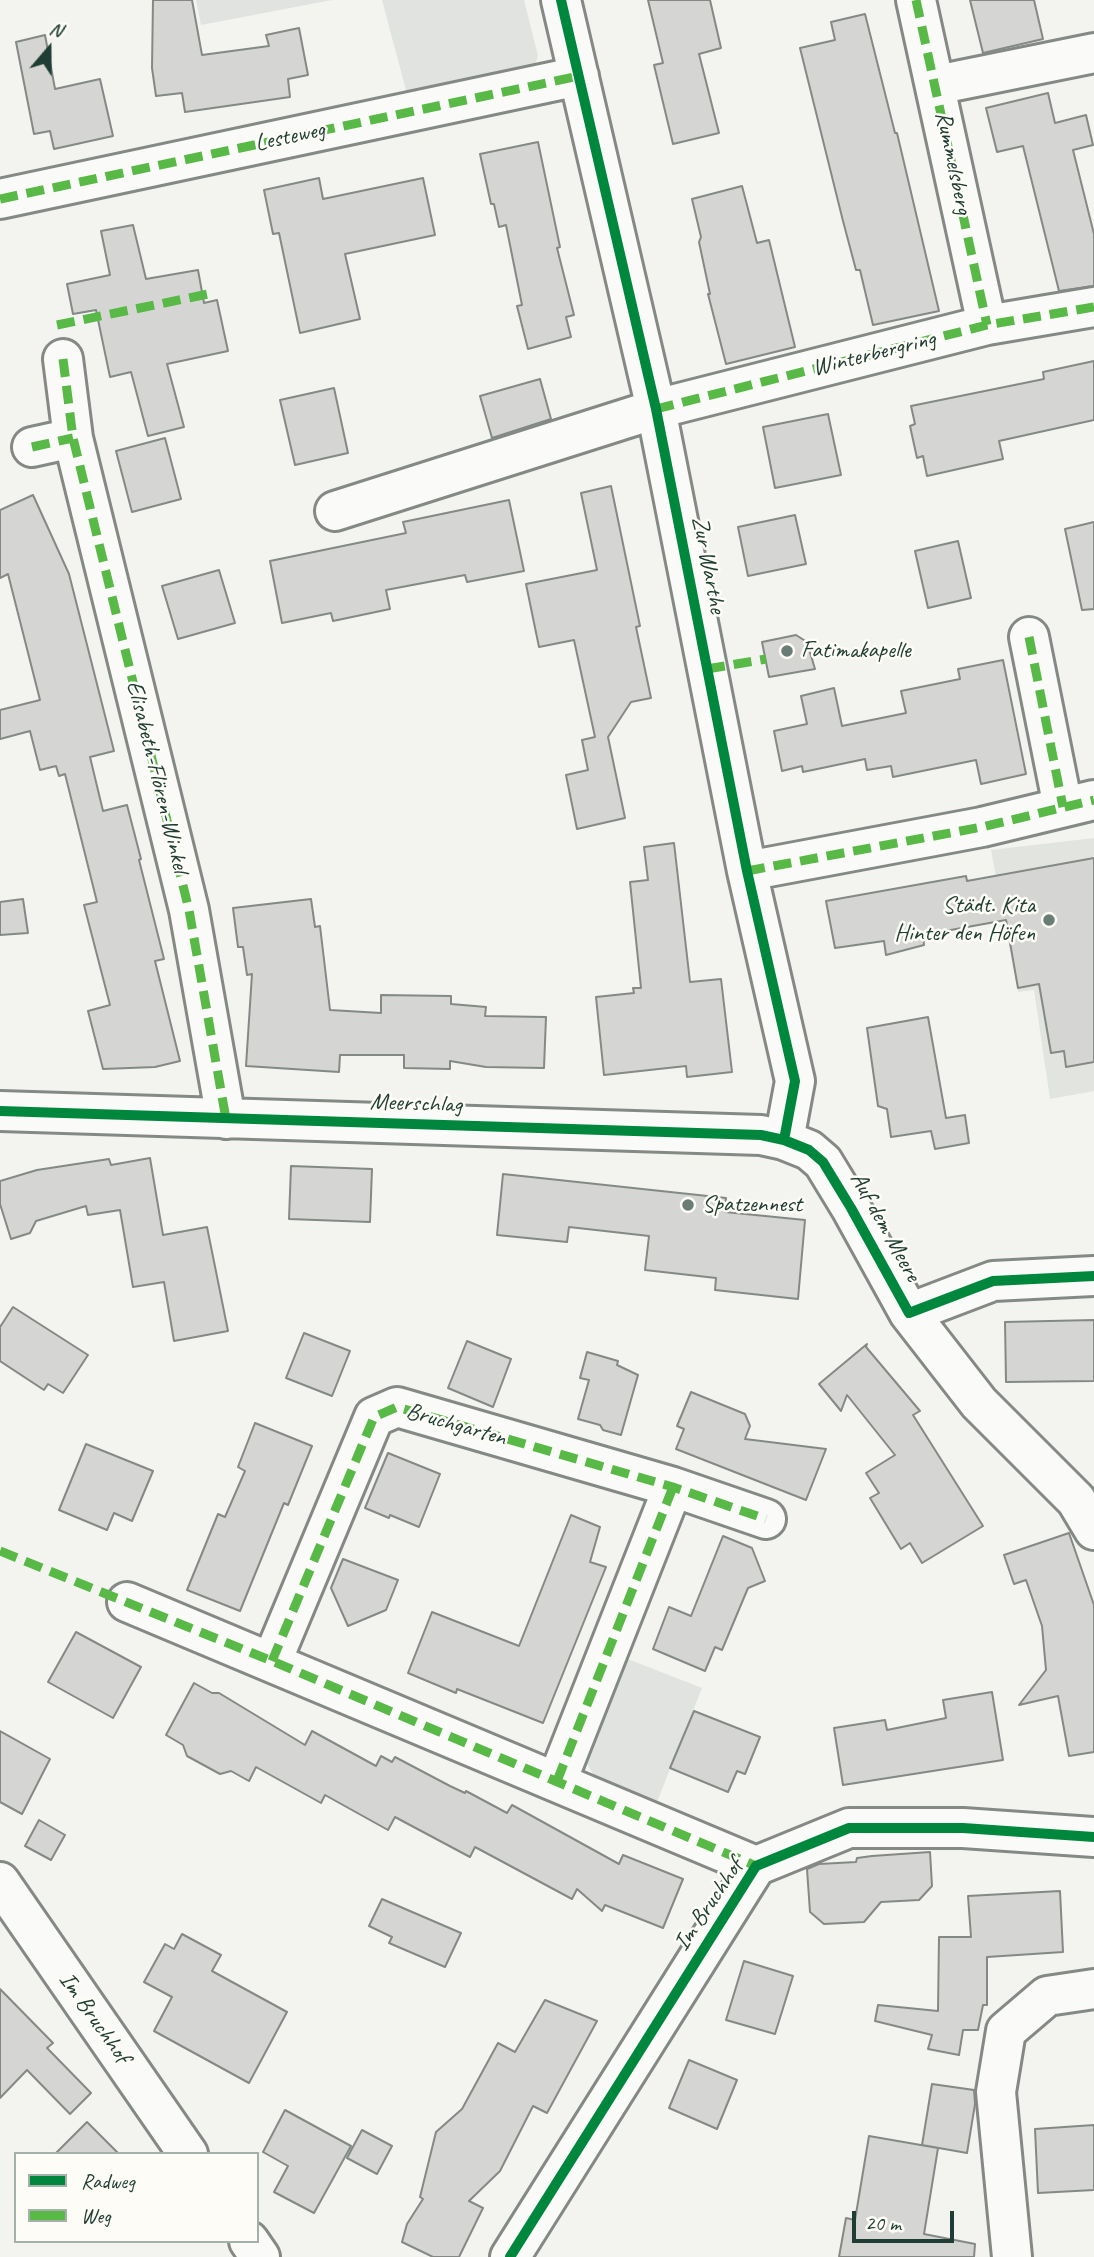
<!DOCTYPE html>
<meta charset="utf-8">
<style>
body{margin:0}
#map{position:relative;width:1094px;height:2257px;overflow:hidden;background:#f3f3f0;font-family:Caveat,sans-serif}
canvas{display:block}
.legend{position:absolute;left:14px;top:2152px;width:245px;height:91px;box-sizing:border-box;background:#fdfcf7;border:2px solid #a4b0a9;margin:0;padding:9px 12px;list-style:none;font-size:21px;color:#1f3d34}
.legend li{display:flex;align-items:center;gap:14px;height:35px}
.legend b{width:35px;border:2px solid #a4b0a9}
.north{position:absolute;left:14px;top:14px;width:70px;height:70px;-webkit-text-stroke:5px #fdfcf7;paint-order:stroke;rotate:20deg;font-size:19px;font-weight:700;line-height:28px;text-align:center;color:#1f3d34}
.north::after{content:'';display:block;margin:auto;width:24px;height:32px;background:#1f3d34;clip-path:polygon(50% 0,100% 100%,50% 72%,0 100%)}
.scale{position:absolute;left:852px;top:2211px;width:102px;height:32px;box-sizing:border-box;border:4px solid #1f3d34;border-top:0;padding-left:9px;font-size:21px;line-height:24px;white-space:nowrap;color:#1f3d34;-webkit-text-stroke:5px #fdfcf7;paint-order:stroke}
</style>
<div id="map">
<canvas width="1094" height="2257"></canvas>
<ul class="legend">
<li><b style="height:9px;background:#00873e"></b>Radweg</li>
<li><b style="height:9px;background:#58b947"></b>Weg</li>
</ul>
<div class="north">N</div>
<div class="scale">20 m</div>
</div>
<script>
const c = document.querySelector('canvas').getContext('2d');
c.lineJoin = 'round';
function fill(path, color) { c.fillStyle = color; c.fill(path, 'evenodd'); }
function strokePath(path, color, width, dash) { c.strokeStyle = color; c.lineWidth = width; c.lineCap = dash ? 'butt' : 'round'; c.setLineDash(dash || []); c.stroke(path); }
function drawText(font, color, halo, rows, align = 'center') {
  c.font = font + ' Caveat,sans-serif'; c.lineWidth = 5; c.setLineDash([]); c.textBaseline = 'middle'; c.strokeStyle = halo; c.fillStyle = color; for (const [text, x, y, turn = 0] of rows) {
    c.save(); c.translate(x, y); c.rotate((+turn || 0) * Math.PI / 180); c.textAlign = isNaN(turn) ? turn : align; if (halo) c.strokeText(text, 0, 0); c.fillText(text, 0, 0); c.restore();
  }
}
fill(new Path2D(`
 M1094 838V1091L1050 1099 1034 990 1018 992 991 850Z`), '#e2e4e0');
fill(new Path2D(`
 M196 0H332L201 25Z
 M382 0H524L538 56 532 73 407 94Z
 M625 1658 702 1688 655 1807 599 1784 586 1762Z`), '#e0e3df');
const building = new Path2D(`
 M153 0H192L202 55 269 46 266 35 299 28 308 75 288 79 290 97 185 112 182 93 156 96 152 68Z
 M648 0H710L721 48 699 54 719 133 673 144 654 65 663 63Z
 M970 0H1034L1043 39 983 53Z
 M865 14 895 133H897L939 311 873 325 860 270H856L843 221 800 48 835 40 831 22Z
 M45 35 55 89 100 79 113 136 54 149 50 131 34 134 16 42Z
 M1048 93 1055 123 1086 115 1093 145 1073 150 1094 234V286L1059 291 1023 146 997 152 986 108Z
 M538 142 560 247 557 248 574 315 566 317 571 337 528 349 517 306 522 305 506 225 499 227 494 204H491L480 154Z
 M319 178 323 199 423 178 435 235 345 254 360 319 300 333 279 233 273 234 264 190Z
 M742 186 757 243 769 240 795 347 726 364 708 294H710L699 242 701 237 692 199Z
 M133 225 146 279 198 270 204 303 217 300 228 351 167 364 184 427 148 436 131 372 110 377 96 310 73 314 67 284 110 275 101 231Z
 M1094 361V420L999 441 1003 459 927 476 923 456 917 458 910 426 915 424 911 406 1044 379 1043 372Z
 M540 379 551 419 492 438 480 396Z
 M334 388 348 453 295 465 280 400Z
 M828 414 841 475 775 488 763 427Z
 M165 438 181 499 132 512 116 451Z
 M611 486 640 626 636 627 651 698 631 702 608 737 625 818 577 829 566 775 588 770 582 740 595 737 574 640 539 647 526 584 597 570 581 493Z
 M33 495 69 574 114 751 90 757 103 811 127 805 141 859 139 860 164 959 155 961 180 1061 155 1067 103 1069 88 1011 110 1005 84 905 97 902 65 774 59 776 56 766 40 770 30 731 0 739V710L40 700 8 574 0 578V510Z
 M509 500 524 571 467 582 465 575 386 590 390 609 333 621 331 613 282 623 270 561 406 533 403 522Z
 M795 515 806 564 748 576 738 527Z
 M1094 522V609L1082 610 1065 529Z
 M958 541 971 598 928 608 915 551Z
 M219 570 235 623 178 639 162 586Z
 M796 635 807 642 815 669 769 677 762 642Z
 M1003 660 1026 774 981 784 976 760 893 777 891 766 867 770 865 759 803 772 802 766 782 771 774 731 807 724 801 696 834 688 842 726 906 713 901 691 960 679 958 669Z
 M674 843 690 982 721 979 732 1072 687 1077 686 1066 604 1075 596 997 634 993 633 988H641L630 882 648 880 644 847Z
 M1094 858V1062L1066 1067 1064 1051 1051 1053 1039 984 1018 988 1006 920 923 935 924 945 886 955 884 941 835 948 826 901 966 876 967 881Z
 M23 899 28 933 0 935V902Z
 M311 899 315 927 320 926 330 1010 381 1013V995L451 996V1004L486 1007 485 1016 546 1017 544 1068 486 1067 450 1061V1069L404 1068V1055H340L339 1072 246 1066 252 974 247 975 243 947H238L233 908Z
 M928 1017 946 1118 965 1115 969 1143 935 1149 931 1131 891 1137 887 1109 878 1106 867 1028Z
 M150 1158 163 1235 207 1227 228 1331 174 1341 164 1282 133 1287 120 1210 88 1215 86 1206 36 1221 30 1233 11 1239 0 1204V1181L37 1170 109 1159 111 1165Z
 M291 1166 372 1169 370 1222 289 1219Z
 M503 1174 726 1198 725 1212 805 1220 798 1299 715 1290 716 1278 645 1270 649 1236 569 1227 567 1242 497 1235Z
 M13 1307 88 1355 63 1393 48 1384 44 1390 0 1361V1327Z
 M1094 1320V1381L1006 1382 1005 1322Z
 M304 1333 350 1351 332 1396 286 1378Z
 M467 1341 511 1359 493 1407 448 1388Z
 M867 1344 866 1347 920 1411 913 1415 983 1526 922 1563 910 1543 901 1549 870 1498 879 1493 866 1473 895 1455 847 1395 841 1411 819 1384Z
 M587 1352 618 1361 617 1365 638 1375 621 1435 603 1430 600 1425 578 1419 589 1380 580 1378Z
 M691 1392 745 1414 750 1426 745 1439 826 1449 806 1500 676 1449 684 1429 677 1426Z
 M255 1423 312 1446 288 1505 284 1503 240 1611 187 1590 218 1514 225 1517 245 1471 238 1467Z
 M86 1444 153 1471 132 1521 114 1513 107 1530 59 1510Z
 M388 1453 440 1474 419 1527 390 1515 389 1518 365 1508Z
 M571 1515 600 1527 590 1562 606 1567 543 1723 457 1689 456 1693 408 1673 432 1612 519 1646Z
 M1069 1533 1094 1605V1752L1069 1756 1058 1696 1019 1705 1046 1670 1042 1626 1026 1580 1014 1584 1004 1555Z
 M723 1536 752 1548 765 1581 748 1588 722 1650 715 1647 705 1671 653 1649 669 1607 691 1616Z
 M343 1559 398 1580 386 1610 348 1626 331 1588Z
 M76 1632 141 1667 113 1718 48 1682Z
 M194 1683 212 1693H219L305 1745 312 1731 376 1766 381 1756 392 1762 395 1757 450 1786 465 1793 466 1791 507 1813 512 1805 619 1864 623 1855 683 1879 663 1928 605 1905 602 1911 577 1889 572 1899 475 1847 470 1857 395 1817 388 1830 325 1795 321 1803 256 1767 249 1781 231 1771 220 1774 187 1756 183 1745 166 1735Z
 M992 1692 1003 1760 843 1785 834 1728 885 1720 887 1730 946 1718 943 1700Z
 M694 1711 760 1737 745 1774 737 1771 728 1792 670 1768Z
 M0 1731 50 1759 22 1814 0 1802Z
 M39 1820 65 1835 51 1860 25 1846Z
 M930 1852 932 1886 919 1900 881 1902 864 1922 824 1924 810 1912 807 1869 819 1864 856 1862 857 1858 872 1856Z
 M1060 1891 1063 1952 987 1957V2005H983L978 2030H963L959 2055 928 2049 932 2035 875 2021 878 2005 938 2011 939 1937H971L968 1896Z
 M382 1899 461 1933 445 1967 389 1943 392 1937 369 1926Z
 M182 1934 221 1955 212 1971 287 2012 249 2083 154 2031 172 1997 144 1982 165 1944 174 1949Z
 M744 1961 793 1976 775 2034 726 2020Z
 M0 1989 53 2043 47 2048 91 2093 70 2114 27 2070 0 2098Z
 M545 2000 597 2021 547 2113 533 2106 500 2171 469 2201 483 2208 459 2257H433L402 2242 407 2224 423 2199 420 2197 436 2132 462 2109 498 2043 515 2052Z
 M689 2060 737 2080 717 2129 669 2108Z
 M932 2084 974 2090 975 2104 967 2153 922 2145Z
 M285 2110 351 2146 314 2213 274 2192 288 2166 263 2152Z
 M87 2122 119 2154H55Z
 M1094 2125V2190L1038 2193 1035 2129Z
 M362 2130 392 2146 377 2174 347 2158Z
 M869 2136 938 2148 924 2234 975 2244 974 2257H839L846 2218 855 2220Z`);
fill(building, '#d5d6d3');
strokePath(building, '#848986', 2);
const minor = new Path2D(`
 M561 0 656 409 747 871 795 1081 784 1140
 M916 0 987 325
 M936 85 1094 53
 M0 199 579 76
 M63 359 73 438 189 910 226 1119
 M32 447 73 438
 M335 511 656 409 987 325 1094 307
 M1029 637 1063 807
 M747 871 982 827 1094 800
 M0 1111 761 1135 784 1140 809 1150 823 1162 851 1208 909 1313 979 1403 1076 1500 1094 1530
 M909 1313 993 1281 1094 1276
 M127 1602 756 1866
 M272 1661 374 1417 397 1407 673 1487 766 1519
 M557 1781 673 1487
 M0 1882 188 2154
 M249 2241 260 2257
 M510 2257 756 1866 849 1828H963L1094 1837
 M1012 2257 996 2092 1006 2031 1047 1996 1094 1989`);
strokePath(minor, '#848986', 44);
strokePath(minor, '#fafaf8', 38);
strokePath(new Path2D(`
 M916 0 987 325
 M0 199 579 76
 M57 325 213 293
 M63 359 73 438 189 910 226 1119
 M656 409 987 325 1094 307
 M32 447 73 438
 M1029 637 1063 807
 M707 669 766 659
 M747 871 982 827 1094 800
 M0 1551 272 1661 756 1866
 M272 1661 374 1417 397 1407 673 1487 766 1519
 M557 1781 673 1487`), '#58b947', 9, [18, 9]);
strokePath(new Path2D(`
 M561 0 656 409 747 871 795 1081 784 1140
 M0 1111 761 1135 784 1140 809 1150 823 1162 851 1208 909 1313 993 1281 1094 1276
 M510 2257 756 1866 849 1828H963L1094 1837`), '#00873e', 10);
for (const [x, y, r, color] of [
 [787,651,7,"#697d76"],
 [1049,920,7,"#697d76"],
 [688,1205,7,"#697d76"]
]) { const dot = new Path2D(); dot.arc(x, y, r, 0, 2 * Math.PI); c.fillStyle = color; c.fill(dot); strokePath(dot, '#fdfcf7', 2.5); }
drawText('24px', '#1f3d34', '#fdfcf7', [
 ["Lesteweg",290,137,-12],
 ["Rummelsberg",953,163,78],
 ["Winterbergring",874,354,-14],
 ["Zur Warthe",708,565,79],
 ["Elisabeth-Flören-Winkel",157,777,76],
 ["Meerschlag",416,1104,2],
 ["Auf dem Meere",885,1227,61],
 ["Bruchgarten",456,1425,16],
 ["Im Bruchhof",709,1905,-56],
 ["Im Bruchhof",94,2018,55]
]);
drawText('24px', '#1f3d34', '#fdfcf7', [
 ["Fatimakapelle",801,651],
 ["Städt. Kita",1035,906,"right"],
 ["Hinter den Höfen",1035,934,"right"],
 ["Spatzennest",702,1205]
], 'left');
</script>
